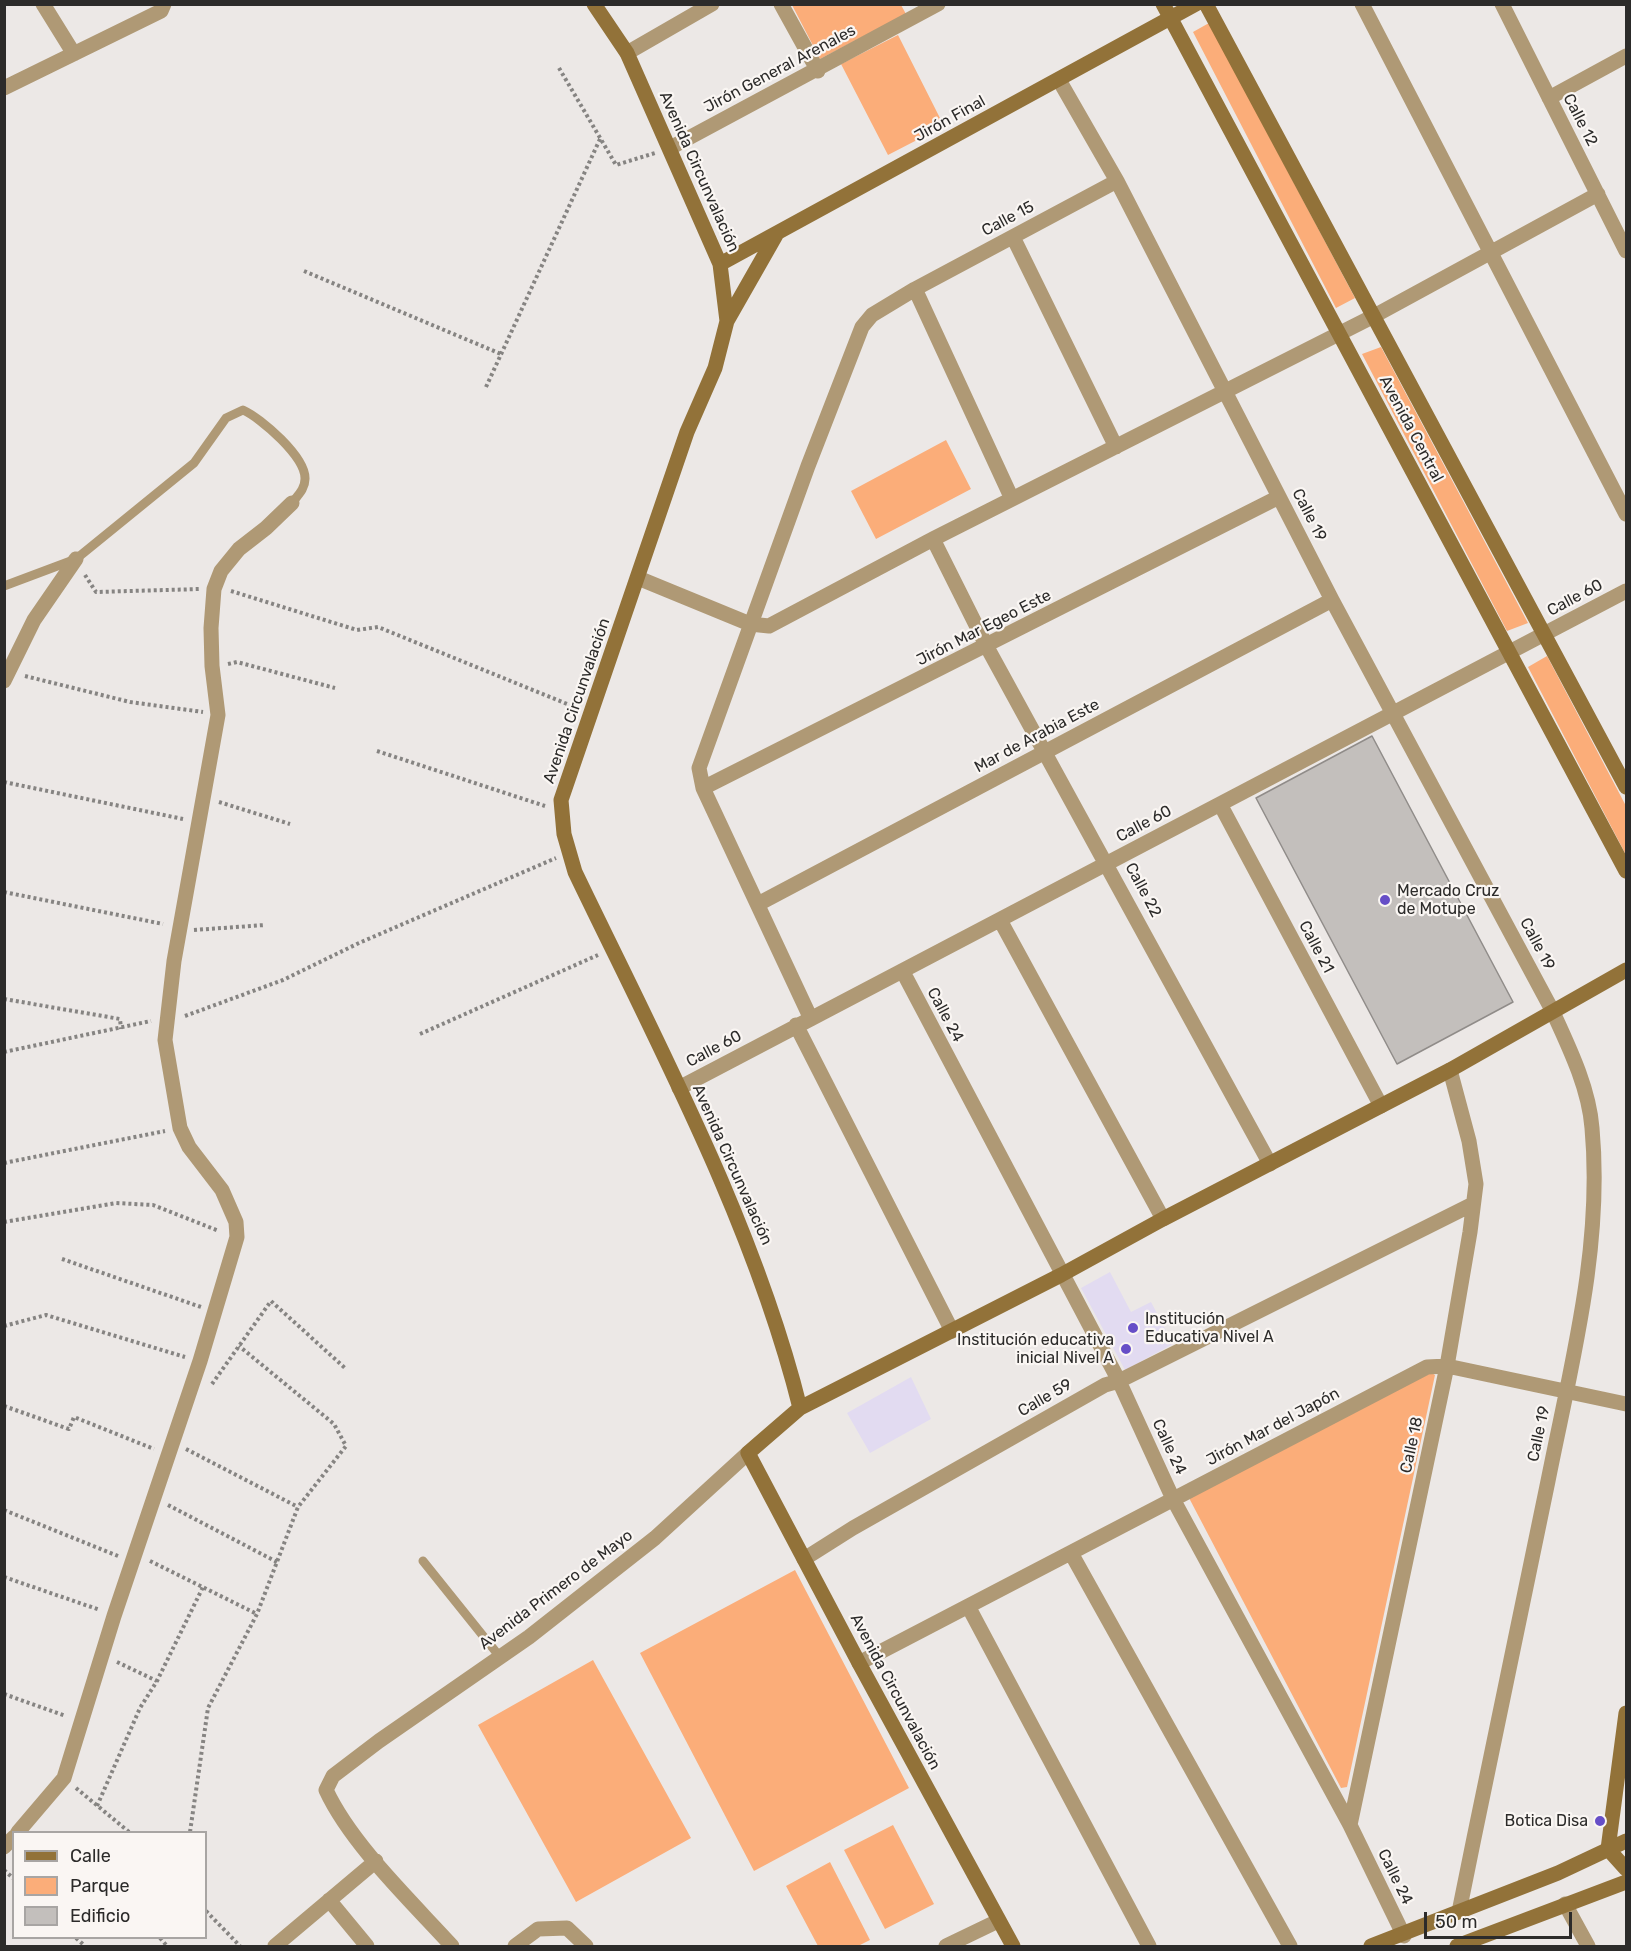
<!DOCTYPE html>
<meta charset="utf-8">
<style>
body{margin:0}
#map{position:relative;width:1631px;height:1951px;overflow:hidden;background:#ece8e6;font-family:Rubik,sans-serif}
canvas{display:block}
.frame{position:absolute;inset:0;border:6px solid #2c2b2a;pointer-events:none}
.legend{position:absolute;left:12px;top:1831px;width:195px;height:108px;box-sizing:border-box;background:#faf6f3;border:2px solid #a8a5a3;margin:0;padding:8px 10px;list-style:none;font-size:18px;color:#2c2b2a}
.legend li{display:flex;align-items:center;gap:12px;height:30px}
.legend b{width:30px;border:2px solid #a8a5a3}
.scale{position:absolute;left:1424px;top:1912px;width:148px;height:27px;box-sizing:border-box;border:3px solid #2c2b2a;border-top:0;padding-left:8px;font-size:18px;line-height:21px;white-space:nowrap;color:#2c2b2a;-webkit-text-stroke:4px #faf6f3;paint-order:stroke}
</style>
<div id="map">
<canvas width="1631" height="1951"></canvas>
<div class="frame"></div>
<ul class="legend">
<li><b style="height:8px;background:#927239"></b>Calle</li>
<li><b style="height:16px;background:#fbad79"></b>Parque</li>
<li><b style="height:16px;background:#c3bfbc"></b>Edificio</li>
</ul>
<div class="scale">50 m</div>
</div>
<script>
const c = document.querySelector('canvas').getContext('2d');
c.lineJoin = 'round';
function fill(path, color) { c.fillStyle = color; c.fill(path, 'evenodd'); }
function strokePath(path, color, width, dash) { c.strokeStyle = color; c.lineWidth = width; c.lineCap = dash ? 'butt' : 'round'; c.setLineDash(dash || []); c.stroke(path); }
function drawText(font, color, halo, rows, align = 'center') {
  c.font = font + ' Rubik,sans-serif'; c.lineWidth = 4.5; c.setLineDash([]); c.textBaseline = 'middle'; c.strokeStyle = halo; c.fillStyle = color; for (const [text, x, y, turn = 0] of rows) {
    c.save(); c.translate(x, y); c.rotate((+turn || 0) * Math.PI / 180); c.textAlign = isNaN(turn) ? turn : align; if (halo) c.strokeText(text, 0, 0); c.fillText(text, 0, 0); c.restore();
  }
}
fill(new Path2D(`
 M1110 1272 1131 1312 1151 1302 1173 1344 1125 1370 1081 1288Z
 M911 1377 931 1419 870 1453 847 1413Z`), '#e2dbf1');
fill(new Path2D(`
 M792 5H901L906 14 820 59Z
 M1209 23 1355 298 1336 308 1193 32Z
 M898 35 944 126 888 155 841 64Z
 M1381 347 1528 623 1507 631 1362 354Z
 M946 440 971 489 876 539 851 491Z
 M1547 656 1626 806V855L1528 667Z
 M1430 1372 1435 1375 1347 1787 1341 1788 1188 1496Z
 M795 1570 909 1788 754 1871 640 1653Z
 M593 1660 691 1838 576 1902 478 1725Z
 M893 1825 934 1904 885 1929 844 1850Z
 M830 1862 870 1940 858 1946H818L786 1886Z`), '#fbad79');
const building = new Path2D(`
 M1372 736 1513 1002 1397 1064 1256 798Z`);
fill(building, '#c3bfbc');
strokePath(building, '#908c89', 1.5);
strokePath(new Path2D(`
 M559 68 616 165 655 153
 M304 271 501 354
 M486 387 600 139
 M85 575 96 592 200 589
 M231 591 357 630 378 627 577 708
 M228 664 237 662 335 688
 M25 676 130 702 203 712
 M377 751 545 806
 M4 782 183 819
 M219 802 290 824
 M4 892 163 924
 M194 930 265 925
 M4 999 120 1019 121 1029
 M185 1016 283 980 359 943 556 858
 M420 1034 598 955
 M4 1052 151 1021
 M4 1163 165 1131
 M4 1222 116 1203 153 1205 219 1231
 M62 1259 201 1307
 M4 1326 46 1315 185 1357
 M212 1384 271 1301 346 1369
 M4 1406 69 1429 74 1417 154 1449
 M186 1449 298 1507
 M168 1505 277 1562
 M4 1510 118 1556
 M150 1561 257 1614
 M4 1577 100 1610
 M117 1662 157 1681
 M4 1694 66 1716
 M76 1788 129 1832
 M97 1806 140 1708 157 1681 203 1587
 M190 1832 208 1708 257 1614 298 1507 346 1446 334 1424 239 1346
 M4 1870 14 1879
 M206 1911 240 1946
 M76 1938 85 1946
 M160 1938 167 1946`), '#868482', 4, [3, 3]);
strokePath(new Path2D(`
 M4 586 76 559 194 463 226 418 243 410C261 418 306 457 305 479 305 489 298 495 292 503
 M423 1561 500 1657`), '#af9975', 9);
strokePath(new Path2D(`
 M43 4 74 54
 M781 4 818 71
 M1362 4 1626 514
 M1502 4 1626 251
 M627 53 712 4
 M1059 80 1117 181 1332 600 1552 1010C1569 1047 1589 1088 1592 1128 1603 1247 1571 1365 1548 1481 1518 1624 1488 1768 1459 1912
 M4 88 161 11 164 4
 M1549 98 1626 56
 M670 148 938 4
 M1013 237 1116 447
 M915 289 1012 499
 M933 539 987 647 1270 1164
 M638 578 750 624 769 626 933 539 1374 316 1598 194
 M4 681 34 620 76 559
 M703 788 1279 497
 M1220 804 1381 1106
 M758 904 1332 600
 M1000 920 1163 1219
 M903 972 1119 1381 1173 1499 1350 1825 1404 1936
 M811 1019 703 788 699 768 808 466 862 327 872 315 915 289 1117 181
 M796 1025 952 1331
 M679 1088 1626 591
 M1071 1553 1290 1946
 M804 1559 853 1528 1105 1385 1119 1381 1473 1204
 M968 1606 1149 1946
 M859 1663 1427 1367 1447 1366 1626 1404
 M1350 1825 1447 1366 1470 1232 1476 1184 1469 1141 1450 1070
 M18 1832 64 1778 114 1616 200 1361 237 1237 236 1222 222 1190 189 1147 180 1128 165 1040 174 961 218 715 212 666 211 628 214 589 221 571 239 549 266 528 292 503
 M4 1847 14 1837
 M329 1900 367 1946
 M1565 1904 1588 1946
 M275 1946 376 1861
 M452 1946C411 1901 351 1844 326 1790L333 1776 379 1741 529 1637 655 1538 748 1453
 M515 1946 538 1929 567 1928 586 1946
 M946 1946 998 1921`), '#af9975', 15);
strokePath(new Path2D(`
 M594 4 627 53 720 264 727 321 715 368 687 432 561 800 564 834 575 872C657 1043 754 1223 800 1408
 M1163 4 1626 871
 M1206 4 1626 787
 M720 264 1196 4
 M727 321 776 235
 M1608 1849 1626 1713
 M1608 1849 1626 1869
 M1013 1946 859 1663 748 1453 800 1408 1061 1275 1163 1219 1450 1070 1626 970
 M1371 1946 1558 1873 1626 1841
 M1457 1946 1626 1882`), '#927239', 15);
for (const [x, y, r, color] of [
 [1385,900,6,"#664ec7"],
 [1133,1328,6,"#664ec7"],
 [1126,1349,6,"#664ec7"],
 [1600,1821,6,"#664ec7"]
]) { const dot = new Path2D(); dot.arc(x, y, r, 0, 2 * Math.PI); c.fillStyle = color; c.fill(dot); strokePath(dot, '#faf6f3', 2); }
drawText('16px', '#2c2b2a', '#faf6f3', [
 ["Jirón General Arenales",780,69,-28],
 ["Jirón Final",950,119,-29],
 ["Calle 12",1580,120,63],
 ["Avenida Circunvalación",699,172,66],
 ["Calle 15",1008,219,-28],
 ["Avenida Central",1411,429,62],
 ["Calle 19",1309,515,63],
 ["Calle 60",1575,598,-28],
 ["Jirón Mar Egeo Este",984,628,-27],
 ["Avenida Circunvalación",577,701,-71],
 ["Mar de Arabia Este",1037,736,-28],
 ["Calle 60",1144,824,-28],
 ["Calle 22",1143,890,62],
 ["Calle 19",1537,944,62],
 ["Calle 21",1316,947,62],
 ["Calle 24",945,1015,62],
 ["Calle 60",714,1049,-28],
 ["Avenida Circunvalación",732,1165,66],
 ["Calle 59",1045,1398,-30],
 ["Jirón Mar del Japón",1273,1427,-28],
 ["Calle 19",1539,1434,-78],
 ["Calle 18",1412,1445,-78],
 ["Calle 24",1169,1447,65],
 ["Avenida Primero de Mayo",556,1590,-37],
 ["Avenida Circunvalación",895,1692,62],
 ["Calle 24",1395,1877,64]
]);
drawText('16px', '#2c2b2a', '#faf6f3', [
 ["Mercado Cruz",1397,891],
 ["de Motupe",1397,909],
 ["Institución",1145,1319],
 ["Educativa Nivel A",1145,1337],
 ["Institución educativa",1114,1340,"right"],
 ["inicial Nivel A",1114,1358,"right"],
 ["Botica Disa",1588,1821,"right"]
], 'left');
</script>
